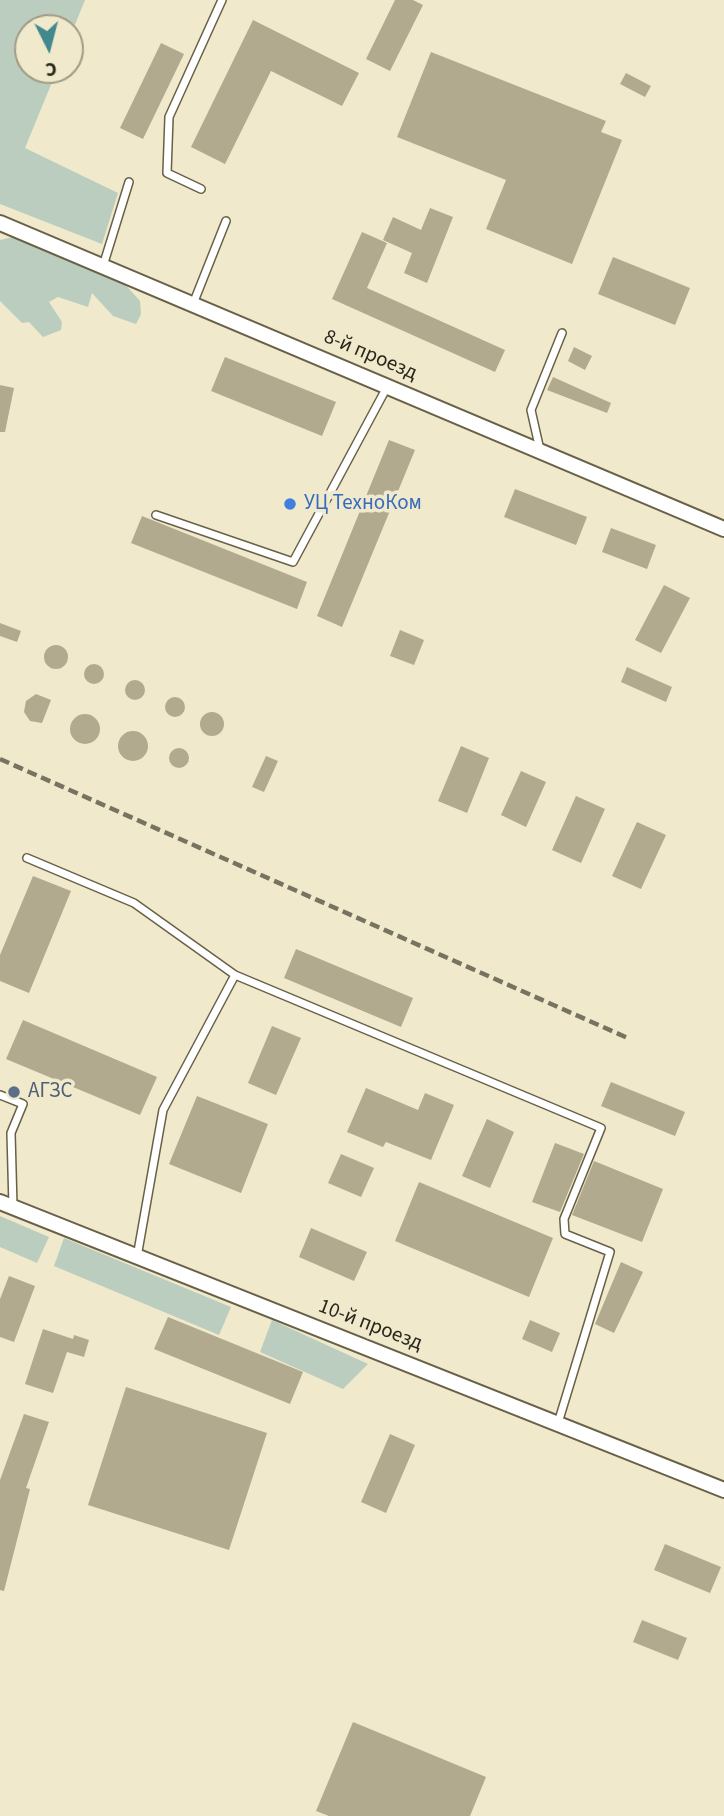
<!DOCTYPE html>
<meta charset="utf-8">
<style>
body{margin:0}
#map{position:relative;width:724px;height:1816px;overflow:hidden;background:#f0e9cb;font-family:"Source Sans 3",sans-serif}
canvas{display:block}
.north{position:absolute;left:14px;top:14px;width:70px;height:70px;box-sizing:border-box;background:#f0e9cb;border:2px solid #a09b85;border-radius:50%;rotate:174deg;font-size:19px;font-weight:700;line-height:28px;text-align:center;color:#29261c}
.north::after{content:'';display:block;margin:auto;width:24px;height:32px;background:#41898c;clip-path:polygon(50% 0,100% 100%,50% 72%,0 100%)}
</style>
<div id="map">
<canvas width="724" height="1816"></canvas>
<div class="north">С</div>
</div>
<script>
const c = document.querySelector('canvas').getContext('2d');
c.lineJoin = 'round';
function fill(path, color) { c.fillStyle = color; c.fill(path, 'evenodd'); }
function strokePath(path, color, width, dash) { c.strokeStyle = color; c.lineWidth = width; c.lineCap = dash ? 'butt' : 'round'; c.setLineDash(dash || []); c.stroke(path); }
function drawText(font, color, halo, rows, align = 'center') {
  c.font = font + ' "Source Sans 3",sans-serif'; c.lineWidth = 7; c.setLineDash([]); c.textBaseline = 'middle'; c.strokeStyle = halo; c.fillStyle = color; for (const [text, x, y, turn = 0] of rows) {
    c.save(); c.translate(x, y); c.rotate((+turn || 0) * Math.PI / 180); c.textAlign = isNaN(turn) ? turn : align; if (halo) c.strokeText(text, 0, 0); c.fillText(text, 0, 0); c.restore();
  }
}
fill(new Path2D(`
 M0 0H85L70 37V28H28V70H57L25 148 118 193 102 244 0 204Z
 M18 236 122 281 140 301 141 314 136 324 113 316 92 293 88 307 58 297 49 302 62 322 61 330 43 337 29 322 22 323 0 301V240Z
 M0 1216 49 1237 37 1263 0 1247Z
 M64 1238 231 1307 219 1335 54 1266Z
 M272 1320 368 1364 343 1389 260 1352Z`), '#bbcdbf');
fill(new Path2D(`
 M395 0H413L423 5 390 71 366 59Z
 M253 20 359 73 342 106 271 71 225 164 191 147Z
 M161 43 184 54 143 139 120 128Z
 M431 52 606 121 601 132 622 140 572 264 486 229 506 180 397 137Z
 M626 73 651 86 645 97 620 84Z
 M430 208 453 217 427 283 404 273 412 253 383 240 393 217 421 230Z
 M362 232 387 243 367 288 505 350 495 372 332 299Z
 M613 257 690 288 675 325 598 294Z
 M574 347 592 356 585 370 568 361Z
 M225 357 336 402 322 436 211 391Z
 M553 377 611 403 607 413 547 390Z
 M0 385 14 388 5 432H0Z
 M389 440 415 450 342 627 317 616Z
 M515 489 587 517 576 545 504 517Z
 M142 516 307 582 297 609 131 543Z
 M611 528 656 545 647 569 602 552Z
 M664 585 690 598 661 653 635 640Z
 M0 623 21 631 17 642 0 636Z
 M400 630 424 640 414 665 390 656Z
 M44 657a12 12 0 1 1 24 0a12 12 0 1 1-24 0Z
 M84 674a10 10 0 1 1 20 0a10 10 0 1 1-20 0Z
 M627 667 672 687 666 702 621 682Z
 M125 690a10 10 0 1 1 20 0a10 10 0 1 1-20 0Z
 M36 694 51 700 42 723 30 721 24 712 26 701Z
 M165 707a10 10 0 1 1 20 0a10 10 0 1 1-20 0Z
 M200 724a12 12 0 1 1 24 0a12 12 0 1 1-24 0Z
 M70 729a15 15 0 1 1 30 0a15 15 0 1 1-30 0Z
 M118 746a15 15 0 1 1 30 0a15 15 0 1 1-30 0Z
 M461 746 489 758 467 813 438 801Z
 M169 758a10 10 0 1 1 20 0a10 10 0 1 1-20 0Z
 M266 756 278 761 264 792 252 787Z
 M521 771 546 782 526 827 501 815Z
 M576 796 605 809 581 863 552 850Z
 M637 822 666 835 641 889 612 876Z
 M33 876 71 891 29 993 0 981V955Z
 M296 949 413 998 401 1027 284 978Z
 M23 1020 157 1077 140 1115 6 1059Z
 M272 1026 301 1038 276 1095 248 1083Z
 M611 1082 685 1112 675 1136 601 1106Z
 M366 1088 418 1110 425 1093 454 1105 431 1160 386 1142 383 1147 347 1132Z
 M197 1096 268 1124 241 1193 169 1164Z
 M487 1119 514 1132 490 1188 462 1176Z
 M555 1143 584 1154 560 1212 532 1202Z
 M341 1154 374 1168 361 1197 328 1183Z
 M594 1161 663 1189 642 1242 572 1215Z
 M419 1182 553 1238 529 1297 395 1241Z
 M311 1228 367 1252 354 1281 299 1257Z
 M621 1262 643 1272 614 1333 595 1324Z
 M9 1276 35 1286 14 1342 0 1337V1299Z
 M168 1317 303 1372 290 1404 154 1349Z
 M530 1320 560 1333 552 1352 522 1339Z
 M43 1329 73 1339 74 1335 89 1340 84 1357 67 1352 53 1393 25 1384Z
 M126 1387 267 1433 229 1550 88 1505Z
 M24 1414 49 1422 26 1488 30 1489 4 1591 0 1590V1480Z
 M390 1434 415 1445 386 1513 361 1502Z
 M665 1544 721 1567 710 1593 654 1570Z
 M642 1620 687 1638 678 1660 633 1642Z
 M353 1722 486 1777 470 1816H329L316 1811Z`), '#b1aa8e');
const lane = new Path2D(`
 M201 189 167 173 169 117 222 0
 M103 266 129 182
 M193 304 226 221
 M540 450 531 410 562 333
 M156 515 293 562 387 387
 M27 858 134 903 235 975 601 1128 564 1219 565 1234 610 1252 558 1423
 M0 1095 23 1104 11 1133 13 1207
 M137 1257 163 1110 235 975`);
const street = new Path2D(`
 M0 223 724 529
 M0 1202 724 1490`);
strokePath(lane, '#686148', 10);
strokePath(street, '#686148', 18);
strokePath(lane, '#fff', 7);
strokePath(street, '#fff', 14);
strokePath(new Path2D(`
 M0 759 630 1039`), '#777361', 4.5, [10, 5]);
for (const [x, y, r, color] of [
 [290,504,7,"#3f7fe0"],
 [14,1092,7,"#5c6f8a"]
]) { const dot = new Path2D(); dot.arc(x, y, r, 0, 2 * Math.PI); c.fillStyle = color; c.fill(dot); strokePath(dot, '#f0e9cb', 2.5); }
drawText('21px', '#29261c', '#f0e9cb', [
 ["8-й проезд",370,356,23],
 ["10-й проезд",370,1326,21]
]);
drawText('21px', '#366cbe', '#f0e9cb', [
 ["УЦ ТехноКом",304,504]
], 'left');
drawText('21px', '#4e5e75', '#f0e9cb', [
 ["АГЗС",28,1092]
], 'left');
</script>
